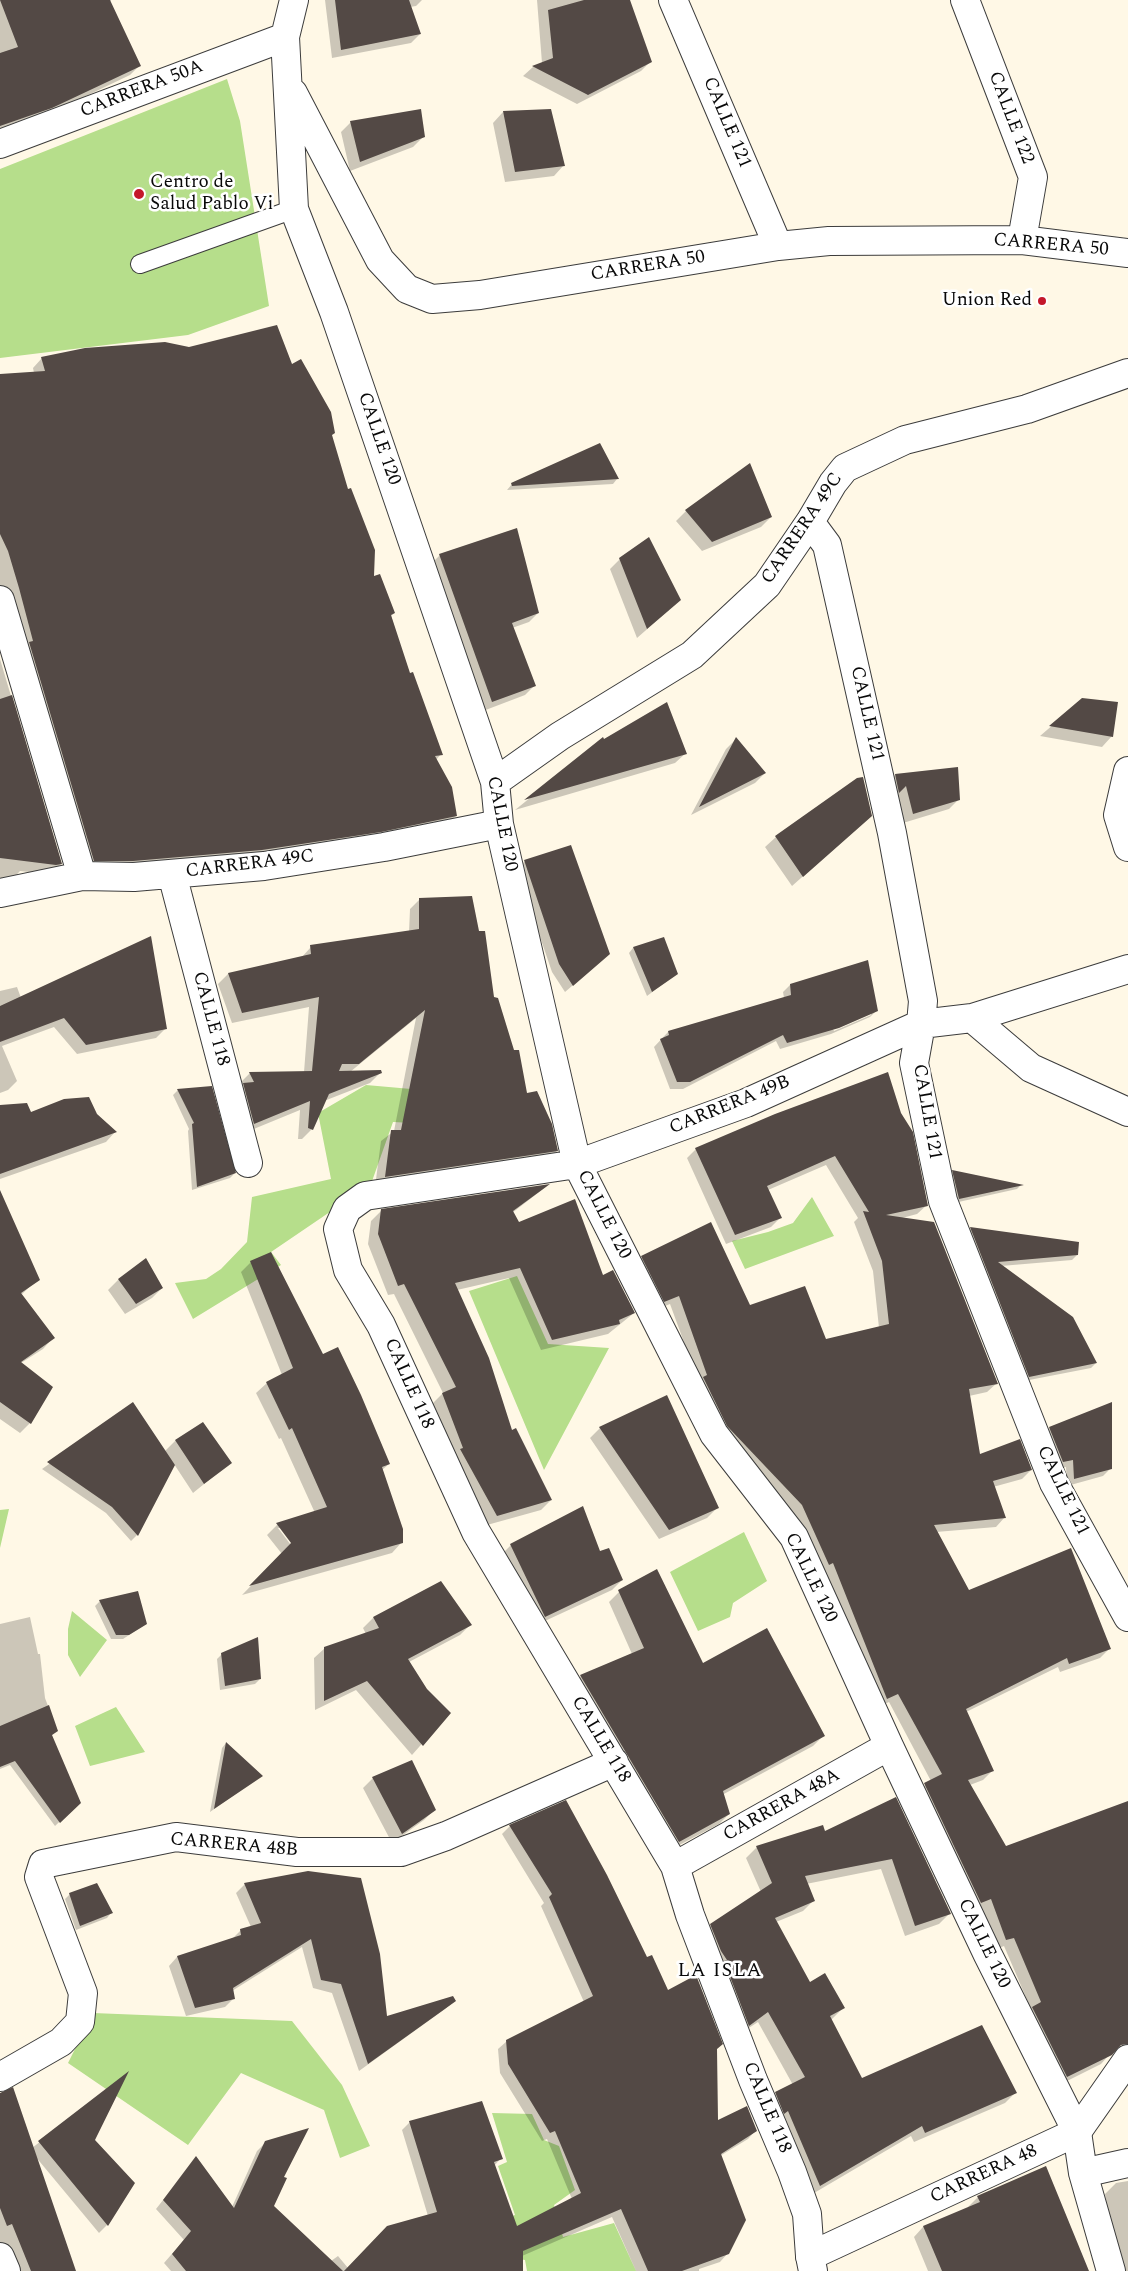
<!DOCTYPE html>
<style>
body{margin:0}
canvas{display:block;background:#fff8e6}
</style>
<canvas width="1128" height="2271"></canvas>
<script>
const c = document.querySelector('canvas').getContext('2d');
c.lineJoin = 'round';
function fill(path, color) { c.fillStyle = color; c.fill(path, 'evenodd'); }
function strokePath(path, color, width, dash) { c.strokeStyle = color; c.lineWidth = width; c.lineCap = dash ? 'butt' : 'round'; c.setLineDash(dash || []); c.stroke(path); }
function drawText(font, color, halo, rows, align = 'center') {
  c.font = font + ' Spectral,serif'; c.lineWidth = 5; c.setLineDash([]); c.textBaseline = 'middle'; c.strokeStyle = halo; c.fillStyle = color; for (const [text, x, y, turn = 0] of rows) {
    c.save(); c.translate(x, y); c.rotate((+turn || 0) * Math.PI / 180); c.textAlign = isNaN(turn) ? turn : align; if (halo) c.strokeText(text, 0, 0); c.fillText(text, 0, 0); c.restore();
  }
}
fill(new Path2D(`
 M227 79 240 121 269 306 188 335 0 358V169Z
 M366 1085 468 1094 469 1126 393 1122 371 1184 271 1252 281 1265 193 1319 175 1283 206 1279 221 1269 247 1242 252 1197 331 1179 318 1113Z
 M812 1197 834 1236 745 1269 732 1241 768 1232 793 1223Z
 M517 1276 548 1344 609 1348 544 1470 469 1291Z
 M9 1509 0 1548V1510Z
 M744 1532 767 1581 733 1603 730 1617 698 1631 670 1572Z
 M72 1611 107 1640 80 1677 68 1655V1629Z
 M116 1707 145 1752 90 1766 75 1726Z
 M93 2013 292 2021 342 2085 370 2146 340 2158 324 2110 241 2073 188 2145 68 2063Z
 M492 2113 532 2114 544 2140 559 2146 575 2190 554 2205 563 2237 614 2223 636 2271H527L525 2260 505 2257 493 2223 515 2215 498 2166 507 2162Z`), '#b6de8b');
fill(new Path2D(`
 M0 0H111L110 2 139 66 130 75 42 117 0 132Z
 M325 0H422L416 6 410 7 420 34 411 43 332 58Z
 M537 0H628L651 61 641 71 577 104 523 76 533 67 542 63Z
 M503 112 564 165 554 176 505 182 493 123Z
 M351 122 423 137 413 147 350 171 341 132Z
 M42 358 291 365 331 436 373 578 394 613 391 616 409 675 441 754 436 760 456 816 446 825 252 859 85 869 0 597V375L34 373 33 368Z
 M599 445 617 479 613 484 507 490 512 484Z
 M749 465 771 517 761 527 702 551 676 521 686 511Z
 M440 555 538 613 529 622 512 628 534 686 525 695 483 711 431 564Z
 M620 559 669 610 637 638 610 569Z
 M0 659 61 864 51 873 46 874 20 871 10 882 0 884Z
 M1083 699 1112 736 1102 747 1040 736Z
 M603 739 604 741 686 753 675 763 515 810Z
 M736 739 765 773 755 783 691 815 726 749Z
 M895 775 959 799 949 809 903 823 885 785Z
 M871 816 792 886 765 847 776 837Z
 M525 861 600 962 565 992 552 972 517 869Z
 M420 899 493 998 526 1094 557 1151 546 1161 375 1187 381 1141 394 1131 416 1018 350 1072 380 1073 370 1083 324 1101 312 1129 302 1139H298L300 1110 244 1133 240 1083 250 1073 304 1072 309 1007 232 1023 218 984 228 974 301 958 311 947 409 932 410 909Z
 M663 939 671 978 647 996 629 953 633 948Z
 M790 985 877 1010 870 1017 831 1034 780 1049 776 1041 683 1089H670L654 1047 668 1032 784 998 783 992ZM871 1012V1015L834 1031 833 1029Z
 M17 987 21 998 166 1028 156 1038 77 1054 54 1027 2 1046 17 1081 8 1090 0 1093V991Z
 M178 1090 235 1173 230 1178 192 1190 188 1131 189 1129 173 1095Z
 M0 1106 30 1113 96 1115 115 1132 106 1142 0 1179Z
 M775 1115 927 1205 917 1214 902 1218 997 1383 987 1392 969 1396 979 1456 1031 1470 1022 1479 993 1487 1005 1517 996 1527 936 1532 968 1592 1109 1649 1100 1658 1060 1672 1058 1667 966 1712 993 1770 983 1780 970 1785 1005 1848 1128 1816V1997L1110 2054 1101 2064 1057 2086 1031 2009 1004 1946 997 1949 982 1908 971 1912 915 1793 931 1781 889 1702 878 1707 718 1435 670 1304 655 1310 633 1266 642 1257 825 1341 879 1328 873 1271 854 1222 858 1218 826 1165 768 1190 780 1218 771 1227 726 1244 687 1158 696 1149Z
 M953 1171 1021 1185 1017 1189 954 1203 948 1176Z
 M547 1186 512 1213 519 1224 602 1276 634 1313 608 1334 541 1350 509 1278 457 1290 511 1432 551 1500 541 1510 487 1525 432 1404 443 1393 394 1294 388 1295 368 1244 371 1221 381 1211Z
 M970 1228 1077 1243V1255L1072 1260 1001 1266 1072 1318 1096 1363 1091 1368 1024 1381 966 1233Z
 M0 1242 38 1279 21 1295 53 1338 43 1349 21 1363 30 1423 20 1433 0 1419Z
 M146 1260 162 1288 152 1298 125 1314 108 1290 118 1280Z
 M251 1262 322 1356 389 1464 382 1470 402 1542 392 1553 242 1595 282 1554 267 1535 277 1525 315 1513 281 1438 279 1439 256 1393 267 1383 282 1375 241 1272ZM278 1528H281L296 1547 294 1549Z
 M133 1404 165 1451 175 1441 203 1424 230 1463 193 1493 174 1464 137 1535 131 1541 106 1513 42 1469Z
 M600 1428 717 1508 707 1518 659 1539 590 1438Z
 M1049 1428 1111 1468 1103 1476 1067 1486 1066 1467 1055 1470 1041 1436Z
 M511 1545 599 1553 622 1580 612 1590 534 1626 501 1555Z
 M619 1592 702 1665 823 1736 813 1746 722 1795 729 1814 719 1824 668 1851 571 1686 581 1676 632 1654 609 1602Z
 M100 1601 146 1624 123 1639H111L95 1606Z
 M30 1617 38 1654H40L45 1698 57 1730 51 1736 79 1803 55 1826 10 1765 0 1769V1624Z
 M373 1618 470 1625 460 1635 409 1662 426 1690 449 1713 412 1755 356 1690 315 1710 314 1658 325 1648 366 1634 363 1628Z
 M222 1654 260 1679 255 1684 220 1690 217 1659Z
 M226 1743 261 1776 210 1812 222 1748Z
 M373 1778 434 1810 424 1820 392 1843 363 1788Z
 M895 1798 950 1913 939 1924 905 1936 881 1869 806 1884 813 1901 803 1911 776 1922 809 1984 843 2008 831 2020 861 2079 1016 2092 1005 2103 914 2142 911 2136 809 2196 765 2103 776 2093 793 2085 758 2022 738 2035 700 1936 711 1925 761 1892 746 1858 757 1847 825 1833Z
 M510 1826 647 1958 667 1991 715 2050 717 2122 756 2130 748 2139 720 2156 728 2253 720 2262 699 2269V2271H636L612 2217 522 2256V2271H171L164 2263 184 2240 156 2209 196 2158 232 2207 257 2151 266 2142 283 2177 272 2207 331 2261 338 2256 348 2268 428 2216 402 2130 410 2122 501 2158 494 2166 516 2228 572 2199 547 2139 542 2141 500 2073 498 2049 507 2041 584 2002 541 1906 544 1903 502 1834Z
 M360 1879 386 2017 454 2001 445 2009 359 2071 332 1993 313 1988 302 1947 232 1991 234 1998 225 2007 186 2016 169 1966 177 1957 232 1939 241 1930 251 1927 236 1893 245 1884Z
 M70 1894 111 1913 107 1918 76 1930 65 1899Z
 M125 2076 93 2140 133 2183 107 2225 99 2233 35 2156 75 2271H10L0 2245V2107L32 2148Z
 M1128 2181V2271H1114L1105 2194 1116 2183Z
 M978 2197 1080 2271H928L914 2237 923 2227 969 2208 968 2207Z`), '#0003');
fill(new Path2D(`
 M0 0H110L141 66 52 108 0 126V53L18 47Z
 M335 0H409L421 34 341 50Z
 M584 0H630L652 62 588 95 532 66 553 58 548 10Z
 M421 109 425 137 360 162 350 121Z
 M551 109 565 166 515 172 503 111Z
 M277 325 292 364 301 359 331 412 335 433 332 435 348 489 351 488 375 550 374 576 380 574 395 613 391 615 410 673 413 672 443 755 435 756 452 787 457 816 381 832 262 850 133 861H94L29 642 33 641 19 588 8 551 0 534V374L45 371 41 357 85 348 165 342 189 347Z
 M600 443 619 479 512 486 511 483Z
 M750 463 772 517 712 542 685 510Z
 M517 528 539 613 512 623 536 686 492 702 439 554Z
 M649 537 681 600 647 629 619 558Z
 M12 695 62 864 56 865 0 858V699Z
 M1082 698 1118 702 1113 737 1049 726Z
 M667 702 687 754 524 800 603 737 604 739Z
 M736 737 766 773 699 807 725 758Z
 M958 767 960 800 913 814 906 786 899 793 895 774Z
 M863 777 872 816 803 877 775 836 857 778Z
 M571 845 610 954 573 986 559 964 524 860Z
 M472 896 479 931H485L494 997 498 998 514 1050H519L527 1093 537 1091 552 1124 558 1151 385 1177 391 1130H401L425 1010 359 1064H342L339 1071 381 1070 382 1073 329 1094 313 1130 308 1128 310 1101 254 1124 243 1083 254 1082 249 1072 312 1071 319 997 242 1013 228 973 311 954 310 945 419 929V898Z
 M151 936 167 1029 86 1045 64 1018 0 1042V1006Z
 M664 937 678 974 652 992 633 947Z
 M868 960 878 1011 839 1028 787 1043 783 1035 690 1082H677L660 1039 669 1035 668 1031 791 995 790 984Z
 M888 1072 901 1113 913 1132 928 1206 886 1215 934 1222 998 1384 969 1389 980 1454 1020 1439 1032 1470 993 1481 1006 1518 934 1525 969 1590 1071 1548 1111 1649 1069 1664 1067 1658 966 1709 994 1771 968 1780 1006 1846 1128 1801V2044L1121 2045 1112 2055 1067 2077 1032 2007 1041 2002 1014 1938 1006 1940 991 1899 981 1903 924 1783 942 1774 898 1694 887 1699 833 1563 829 1565 802 1505 727 1426 703 1377 707 1375 679 1296 664 1302 641 1256 711 1222 750 1305 805 1286 826 1339 889 1324 882 1261 863 1211 869 1212 835 1156 767 1186 782 1218 735 1235 695 1148 775 1114Z
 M212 1086 236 1173 197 1187 192 1124 194 1123 177 1089Z
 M89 1097 97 1114 117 1132 0 1174V1105L27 1103 31 1112 64 1099Z
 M952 1170 1024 1185 959 1199Z
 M550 1184 513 1211 519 1222 575 1199 603 1275 613 1270 635 1313 619 1320 620 1324 552 1340 520 1268 455 1283 489 1358 512 1430 516 1428 552 1500 497 1516 460 1449 463 1448 442 1393 456 1387 404 1284 398 1286 378 1234 381 1209Z
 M0 1190 40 1280 21 1293 55 1338 21 1362 53 1387 31 1424 0 1402Z
 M970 1227 1079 1242 1078 1255 998 1262 1073 1317 1097 1363 1029 1377Z
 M271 1252 323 1354 338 1347 361 1395 390 1464 382 1467 403 1529V1543L249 1586 291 1543 276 1523 327 1507 292 1428 289 1430 266 1382 293 1368 250 1261Z
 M146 1258 163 1288 136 1304 118 1279Z
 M667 1395 719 1508 669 1530 599 1427Z
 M133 1402 175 1465 138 1536 112 1507 47 1462Z
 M1112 1402V1469L1074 1479 1073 1460 1063 1462 1049 1427Z
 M203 1422 232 1463 204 1484 175 1440Z
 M583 1506 600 1551 609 1548 623 1580 545 1617 510 1544Z
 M657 1569 703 1663 767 1628 825 1736 723 1791 730 1814 679 1842 580 1675 644 1648 618 1590Z
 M441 1581 472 1625 408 1659 427 1689 451 1713 423 1746 367 1681 324 1701V1647L379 1628 373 1617Z
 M138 1591 147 1624 129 1635H116L99 1600Z
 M258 1637 261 1679 225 1686 221 1653Z
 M49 1705 58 1731 52 1735 81 1803 60 1823 15 1761 0 1767V1726Z
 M226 1742 263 1776 214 1809Z
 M412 1760 436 1810 402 1834 372 1777Z
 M896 1797 951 1914 915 1926 892 1859 805 1876 815 1901 775 1918 810 1982 825 1973 845 2008 830 2016 862 2078 982 2025 1017 2093 925 2133 922 2126 820 2186 788 2111 784 2114 775 2092 805 2077 768 2012 749 2026 724 1961 727 1960 721 1951 710 1924 772 1883 756 1846 823 1825 825 1831Z
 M566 1800 607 1875 647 1957 652 1955 668 1990 696 1975 723 2044 717 2049 718 2120 747 2106 757 2131 721 2154 746 2220 729 2254 682 2271H648L621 2209 523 2251V2271H344L387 2226 437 2212 409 2121 482 2101 503 2159 494 2162 517 2226 581 2193 555 2131 550 2133 508 2064 506 2040 593 1996 549 1897 552 1894 509 1825Z
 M308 1871 361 1878 380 1954 387 2016 453 1996 456 2001 368 2064 341 1984 321 1980 311 1939 233 1988 235 1999 195 2008 177 1956 241 1935 240 1929 261 1923 244 1883Z
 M97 1883 113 1913 80 1926 69 1893Z
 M129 2071 95 2140 135 2183 108 2226 38 2141Z
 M13 2087 76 2271H31L12 2224 7 2226 0 2208V2093Z
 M309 2128 284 2177 287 2178 274 2206 343 2271H186L172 2254 191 2231 163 2200 196 2156 234 2208 265 2141Z
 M1046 2166 1089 2271H942L923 2226 980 2202 977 2196Z`), '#534945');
const service = new Path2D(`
 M140 264 294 209`);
const minor = new Path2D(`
 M294 0 285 37 294 209 334 312 495 782 499 824 577 1164 714 1434 794 1537 889 1746 988 1955 1077 2132 1083 2173 1111 2271
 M673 0 778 246
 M965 0 1033 177 1022 240
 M293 93 380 260 407 289 432 299 480 295 778 246 829 241 1022 240 1128 253
 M0 144 285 37
 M810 522 827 545 892 833 923 1001 921 1024 914 1063 943 1201 1054 1483 1128 1617
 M0 600 82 876
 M1128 771 1118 815 1128 847
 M495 782 560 736 692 655 767 585 810 522 833 483 845 468 905 440 1027 409 1128 373
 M172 874 248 1163
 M0 893 82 876 134 877 264 866 384 847 499 824
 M972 1018 1031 1068 1128 1112
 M675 1866 889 1746
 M0 2077 61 2042 80 2022 83 1993 39 1877 43 1864 176 1837 297 1852H401L446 1836 614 1762
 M1083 2173 1128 2163
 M810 2256 807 2214 792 2172 753 2080 690 1915 675 1866 476 1532 381 1325 348 1270 338 1229 347 1209 365 1196 577 1164 746 1103 921 1024 972 1018 1128 969
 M0 2257 6 2271`);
const tertiary = new Path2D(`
 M813 2271 810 2256 1077 2132 1128 2059`);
strokePath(service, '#3c3c3c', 20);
strokePath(minor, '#3c3c3c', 30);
strokePath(tertiary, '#3c3c3c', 30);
strokePath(service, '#fff', 18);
strokePath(minor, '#fff', 28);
strokePath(tertiary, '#fff', 28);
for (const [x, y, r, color] of [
 [139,194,6,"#c4172a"],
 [1042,301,5,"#c4172a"]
]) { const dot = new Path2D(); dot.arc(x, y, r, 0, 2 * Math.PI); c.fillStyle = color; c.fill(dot); strokePath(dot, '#fff', 2); }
drawText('19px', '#090909', '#fff', [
 ["CARRERA 50A",142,90,-21],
 ["CALLE 122",1010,118,69],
 ["CALLE 121",726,123,67],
 ["CARRERA 50",1051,246,5],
 ["CARRERA 50",648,267,-9],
 ["CALLE 120",378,439,71],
 ["CARRERA 49C",803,529,-56],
 ["CALLE 121",866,714,77],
 ["CALLE 120",501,824,79],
 ["CARRERA 49C",250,865,-7],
 ["CALLE 118",210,1019,75],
 ["CARRERA 49B",730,1106,-22],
 ["CALLE 121",926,1112,80],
 ["CALLE 120",603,1215,63],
 ["CALLE 118",408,1384,66],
 ["CALLE 121",1062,1491,64],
 ["CALLE 120",810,1578,64],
 ["CALLE 118",600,1740,59],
 ["CARRERA 48A",782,1806,-29],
 ["CARRERA 48B",234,1846,5],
 ["CALLE 120",983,1944,64],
 ["CALLE 118",766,2108,67],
 ["CARRERA 48",984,2175,-25]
]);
drawText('19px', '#090909', '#fff', [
 ["Centro de",150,183],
 ["Salud Pablo Vi",150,205],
 ["Union Red",1032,301,"right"]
], 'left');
c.letterSpacing = '1px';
drawText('20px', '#090909', '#fff', [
 ["LA ISLA",720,1972]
]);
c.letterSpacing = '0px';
</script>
